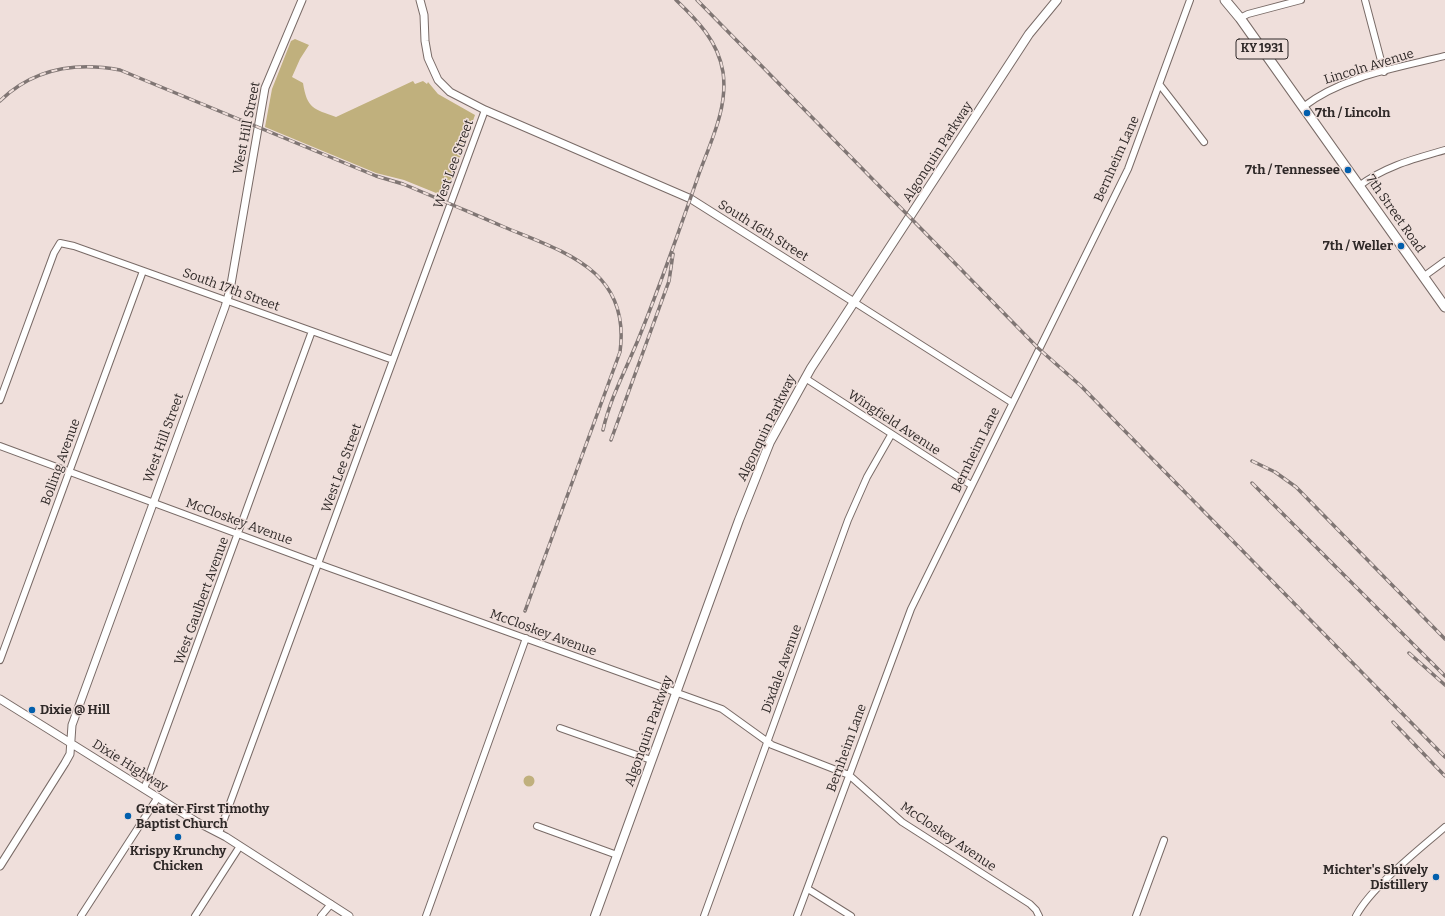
<!DOCTYPE html>
<style>
body{margin:0}
canvas{display:block;background:#efdfdb}
</style>
<canvas width="1445" height="916"></canvas>
<script>
const c = document.querySelector('canvas').getContext('2d');
c.lineJoin = 'round';
function fill(path, color) { c.fillStyle = color; c.fill(path, 'evenodd'); }
function strokePath(path, color, width, dash) { c.strokeStyle = color; c.lineWidth = width; c.lineCap = dash ? 'butt' : 'round'; c.setLineDash(dash || []); c.stroke(path); }
function drawText(font, color, halo, rows, align = 'center') {
  c.font = font + ' Bitter,serif'; c.lineWidth = 3; c.setLineDash([]); c.textBaseline = 'middle'; c.strokeStyle = halo; c.fillStyle = color; for (const [text, x, y, turn = 0] of rows) {
    c.save(); c.translate(x, y); c.rotate((+turn || 0) * Math.PI / 180); c.textAlign = isNaN(turn) ? turn : align; if (halo) c.strokeText(text, 0, 0); c.fillText(text, 0, 0); c.restore();
  }
}
fill(new Path2D(`
 M295 39 309 45 300 59 292 77 303 83C307 109 314 109 336 117L413 81 415 84 423 81 427 84 428 82 438 94 475 115 446 197 404 180 376 173 265 127 272 89 291 41Z
 M523.5 781a5.5 5.5 0 1 1 11 0a5.5 5.5 0 1 1-11 0Z`), '#c0b07d');
const minor = new Path2D(`
 M1365 0 1384 72
 M1240 18 1248 14 1301 0
 M1160 85 1204 142
 M1303 107C1343 76 1397 68 1445 56
 M1359 186C1385 166 1414 159 1445 150
 M1423 277 1445 261
 M854 302 1011 402
 M805 378 971 485
 M0 400 54 253 60 243 74 246 393 360
 M0 446 327 567 722 709 772 745 849 775 902 822 1030 904 1036 910 1039 916
 M0 660 143 271
 M560 728 651 760
 M144 789 312 331
 M537 826 617 855
 M219 833 485 110
 M808 889 851 916
 M81 916 158 797
 M195 916 240 846
 M321 916 331 904
 M426 916 526 638
 M704 916 848 520 867 477 891 435
 M797 916 911 609 1128 169 1190 0
 M1136 916 1164 840
 M1356 916C1371 887 1420 849 1445 827`);
const tertiary = new Path2D(`
 M420 0 424 15 425 41 428 58 438 80 450 92 485 110 691 199 854 302
 M0 699 197 822 226 837 349 916
 M0 866 65 763 70 754 72 725 225 307 230 290 265 88 302 0`);
const secondary = new Path2D(`
 M595 916 739 520 770 442 811 368 1029 34 1057 0`);
const primary = new Path2D(`
 M1225 0 1240 18 1445 307`);
strokePath(minor, '#796b67', 8);
strokePath(tertiary, '#796b67', 9);
strokePath(secondary, '#796b67', 10);
strokePath(primary, '#796b67', 11);
strokePath(minor, '#fff', 6);
strokePath(tertiary, '#fff', 7);
strokePath(secondary, '#fff', 8);
strokePath(primary, '#fff', 9);
const rail = new Path2D(`
 M697 0 1038 348 1081 386 1118 424 1445 757
 M0 101C34 68 76 62 120 70L376 176 403 184C437 198 471 213 504 227 564 252 631 270 620 352L525 611
 M603 430C611 395 627 368 640 335 662 281 681 225 700 171 712 139 728 106 723 72 718 41 697 20 676 0
 M611 440 669 281 673 254
 M1252 461 1275 472 1296 487 1445 639
 M1252 483 1445 676
 M1409 653 1445 685
 M1393 722 1445 776`);
strokePath(rail, '#807674', 3.5);
strokePath(rail, '#efdfdb', 2, [6]);
for (const [x, y, r, color] of [
 [1307,113,4,"#025fad"],
 [1348,170,4,"#025fad"],
 [1401,246,4,"#025fad"],
 [32,710,4,"#025fad"],
 [128,816,4,"#025fad"],
 [178,837,4,"#025fad"],
 [1436,877,4,"#025fad"]
]) { const dot = new Path2D(); dot.arc(x, y, r, 0, 2 * Math.PI); c.fillStyle = color; c.fill(dot); strokePath(dot, '#efdfdb', 1.5); }
for (const [x, y, w] of [
 [1262,49,52]
]) { const box = new Path2D(); box.roundRect(x - w / 2, y - 10, w, 20, 3); c.fillStyle = '#efdfdb'; c.fill(box); strokePath(box, '#2f2928', 1); }
drawText('bold 12px', '#2f2928', null, [
 ["KY 1931",1262,49]
]);
drawText('13px', '#2f2928', '#efdfdb', [
 ["Lincoln Avenue",1369,67,-17],
 ["West Hill Street",247,128,-79],
 ["Algonquin Parkway",938,152,-57],
 ["Bernheim Lane",1117,159,-66],
 ["West Lee Street",454,164,-70],
 ["7th Street Road",1395,214,55],
 ["South 16th Street",763,231,32],
 ["South 17th Street",231,290,20],
 ["Wingfield Avenue",894,423,33],
 ["Algonquin Parkway",767,428,-64],
 ["West Hill Street",164,438,-70],
 ["Bernheim Lane",976,450,-64],
 ["Bolling Avenue",61,462,-70],
 ["West Lee Street",342,468,-70],
 ["McCloskey Avenue",239,522,20],
 ["West Gaulbert Avenue",202,601,-70],
 ["McCloskey Avenue",543,633,20],
 ["Dixdale Avenue",782,669,-70],
 ["Algonquin Parkway",649,731,-70],
 ["Bernheim Lane",847,748,-70],
 ["Dixie Highway",130,766,32],
 ["McCloskey Avenue",948,837,34]
]);
drawText('bold 13px', '#2f2928', '#efdfdb', [
 ["7th / Lincoln",1315,113],
 ["7th / Tennessee",1340,170,"right"],
 ["7th / Weller",1393,246,"right"],
 ["Dixie @ Hill",40,710],
 ["Greater First Timothy",136,809],
 ["Baptist Church",136,824],
 ["Krispy Krunchy",178,851,"center"],
 ["Chicken",178,866,"center"],
 ["Michter's Shively",1428,870,"right"],
 ["Distillery",1428,885,"right"]
], 'left');
</script>
